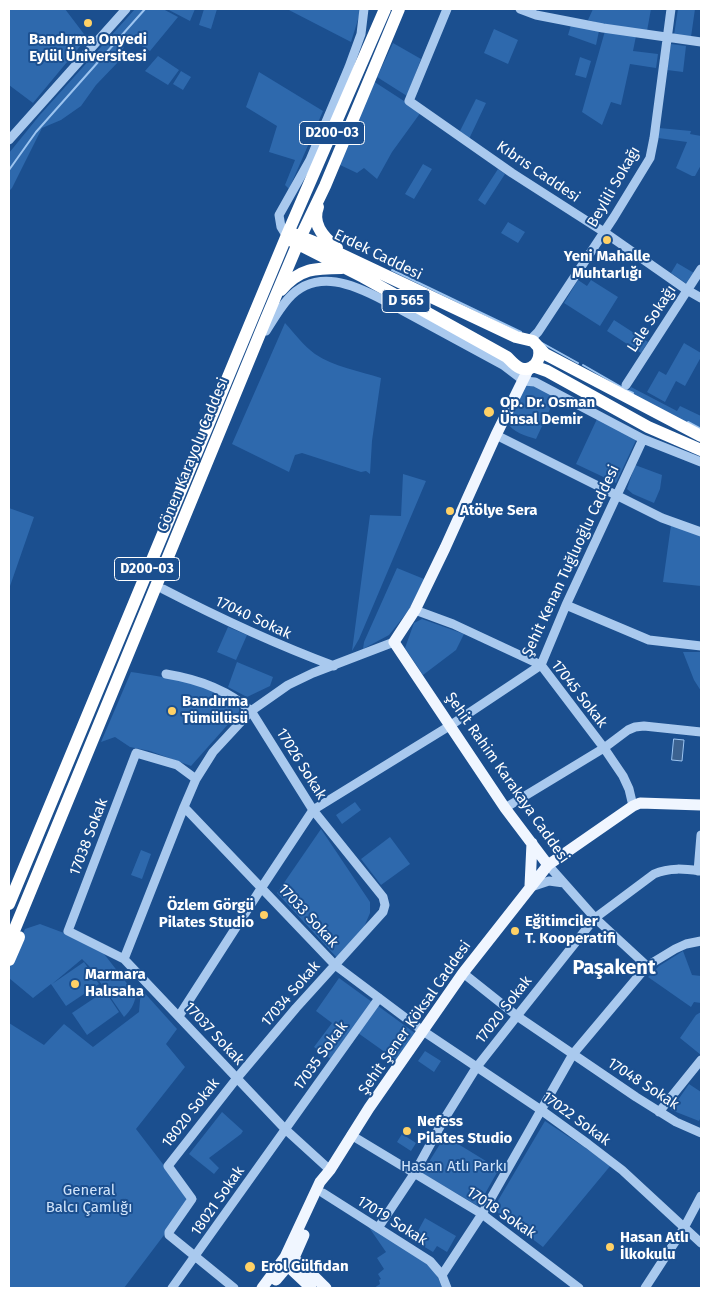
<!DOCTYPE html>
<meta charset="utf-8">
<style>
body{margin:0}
#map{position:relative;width:710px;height:1297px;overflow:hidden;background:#1b4f8f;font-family:"Fira Sans",sans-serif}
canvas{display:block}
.frame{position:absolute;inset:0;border:10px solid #fff;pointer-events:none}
</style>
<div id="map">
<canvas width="710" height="1297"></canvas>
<div class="frame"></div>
</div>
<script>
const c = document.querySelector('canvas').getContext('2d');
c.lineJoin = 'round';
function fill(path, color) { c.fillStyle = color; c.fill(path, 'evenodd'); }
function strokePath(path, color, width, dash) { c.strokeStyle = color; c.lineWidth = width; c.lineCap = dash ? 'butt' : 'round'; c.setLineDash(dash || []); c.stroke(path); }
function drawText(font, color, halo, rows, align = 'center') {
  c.font = font + ' "Fira Sans",sans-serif'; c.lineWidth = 4; c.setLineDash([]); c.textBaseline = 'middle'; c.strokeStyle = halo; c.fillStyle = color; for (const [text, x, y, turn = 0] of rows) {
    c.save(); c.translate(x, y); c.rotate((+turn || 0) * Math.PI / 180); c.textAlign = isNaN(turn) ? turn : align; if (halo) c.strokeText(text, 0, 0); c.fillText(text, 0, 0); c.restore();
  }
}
fill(new Path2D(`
 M9 9H65L87 38 33 103 9 85Z
 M135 9H163L178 17 150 51 127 37 119 61 96 85 81 106 61 120 42 128 12 188 9 191V153L39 116Z
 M167 9H195L190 21Z
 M204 9H217L211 29 199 25Z
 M287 9H360V13L351 42Z
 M593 9H651L647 31 602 24 588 20Z
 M678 9H695L691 37 674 35Z
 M571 25 599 31 596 45 568 35Z
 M494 29 518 40 508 64 484 53Z
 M605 31 636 36 633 51 658 54 656 68 630 64 621 105 611 102 602 125 582 112Z
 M393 43 421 59 407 96 377 77Z
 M671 44 686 46 683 72 667 70Z
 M158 56 179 70 168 85 145 71Z
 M580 57 591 61 586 78 575 75Z
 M181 71 191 77 183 90 173 84Z
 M259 72 323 111 289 189 285 185 295 160 269 152 277 126 246 107Z
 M373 81 421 112 392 152 377 179 364 168 357 173 338 164Z
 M476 99 486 103 469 139 460 131Z
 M659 128 691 131 690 134 701 136V165L695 176H692L676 168 687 142 658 138Z
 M423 164 432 169 414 199 405 194Z
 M498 169 505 174 485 205 478 200Z
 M508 222 525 232 518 243 501 233Z
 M677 263 694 273 687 284 671 273Z
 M578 280 587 286 591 280 618 297 600 326 564 303Z
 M614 320 648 342 641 353 607 331Z
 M285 323C295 334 303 345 315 354 334 367 360 371 381 378L372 441 370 474 366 471 361 472 302 453 295 455 289 472 232 444Z
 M684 343 701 353V357L685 386 676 381 665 402 647 392 659 371 666 375Z
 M524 383H534L557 394 536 439C526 436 512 432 507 422Z
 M631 387 677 411 680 406 701 416V433L626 394Z
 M597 419 637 438 616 483 576 464Z
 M635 465 662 475 660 489 654 503 633 494 627 489Z
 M403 474 426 481 359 639 352 651 370 515 401 516Z
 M9 508 34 517 9 589Z
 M671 525 701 536V586L663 582Z
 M397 568 424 579 409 610 389 635 363 649 364 642Z
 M422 619 464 634 456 650 423 675 405 648 414 623Z
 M228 627 247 635 236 660 217 652Z
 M683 652H701V691L694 680Z
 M237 662 273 677 270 686 247 697 228 687Z
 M131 672C169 678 206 682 239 705V712L191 766 150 751 130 747 115 737 101 742Z
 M355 802 361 810 342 824 336 815Z
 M321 829 370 902V913L364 927 339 960 277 893Z
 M390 837 410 864 381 885 361 859Z
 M141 850 151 854 142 879 131 875Z
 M40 924 72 936 101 950 136 995C134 1005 131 1010 124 1017L89 966 82 959 52 984 84 962 99 984 66 1006 51 984 33 998 9 978V966L25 929Z
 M683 951 692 975 701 976V1003L694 1002 691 1007 648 977 659 966Z
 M339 978 372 1002 331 1059 314 1047 332 1023 316 1011Z
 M141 989 177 1029 166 1044 185 1067 136 1129 169 1172 189 1202 124 1288H9V1023L44 1045 64 1024 93 1047 139 1012Z
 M105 991 119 1012 87 1035 72 1013Z
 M378 1006 415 1033 396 1060 358 1033Z
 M701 1012V1055L680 1038 696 1015Z
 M425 1051 441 1061 434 1072 418 1061Z
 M689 1084 701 1092V1117L699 1121 671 1110Z
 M222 1112 243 1131 241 1134 209 1158 219 1168 214 1174 189 1154Z
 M545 1121 611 1165 543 1247 493 1209Z
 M402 1134 416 1143 411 1151 397 1142Z
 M445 1136 499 1169 478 1206 422 1173Z
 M425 1218 456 1236 447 1252 437 1246 433 1252 413 1240Z
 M368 1226C394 1241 434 1256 442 1288H374L380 1284 379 1280 381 1279 378 1274 384 1269 377 1258 386 1252Z`), '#2e69ad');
const water = new Path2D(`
 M674 739 684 740 682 761 672 760Z`);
fill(water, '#3c6290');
strokePath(water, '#9cc4f0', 1);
strokePath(new Path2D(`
 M9 170 36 132 145 9
 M392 270 521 332
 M542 343 578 363
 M583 365 623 388
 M626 390 633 393
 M688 422 701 429`), '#9cc4f0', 2);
strokePath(new Path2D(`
 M447 9 409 101 512 173 604 232 687 290 701 298
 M520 9 536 15 603 28 701 42
 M9 140 126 9
 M289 240 281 227 279 215 310 160 349 67 361 34 364 9
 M266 331C273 320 280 308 288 299 316 267 355 285 385 301L503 365 524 381 535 382 643 439 701 462
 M530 340 538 332 614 217 650 158 654 138 671 9
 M626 385 701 269
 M496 435 662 518 701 532
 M163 589C219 618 275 644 334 666
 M566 605 649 640 701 646
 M415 610 453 624 541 665 604 748 623 776 629 789 633 806
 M166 674C197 679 228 690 251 711L313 810 383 897 385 905 383 912 296 1008 237 1078 168 1166 192 1199 169 1232V1235L234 1288
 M196 779 177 765 136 753 68 931 124 959 285 1129 330 1170
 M184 807 335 965 423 1031 541 1110 588 1144 622 1170 701 1243
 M505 808 604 748 628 730 635 727 644 726 701 732
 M548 865 595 918 647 966
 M698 871 701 835
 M531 887 549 881 564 883
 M124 959 184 807 196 779 213 752 251 711 288 685 313 673 394 642
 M463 973 517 1016 636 1097 676 1122 701 1133
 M179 1016 262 887 313 810 451 725 541 665 566 605 643 439
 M659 1112 701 1060
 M351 1135 482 1214 579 1288
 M323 1193 430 1261 442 1275 447 1288
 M378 1228 414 1174 443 1121 476 1068 517 1016 595 918 654 874C670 867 685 869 701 871
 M442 1275 482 1214 573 1054 647 966 675 949 686 944 701 941
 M172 1288 379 998
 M645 1288 684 1228 701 1196`), '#a9c9ee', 9);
strokePath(new Path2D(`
 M529 368 496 435 445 548 415 610 394 642 505 808 548 865
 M530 886 532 843
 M286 1257C301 1260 315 1278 326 1288
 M285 1261 293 1271 311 1288
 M276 1280 293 1260 304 1235
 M262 1288 285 1257 320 1182 330 1170 369 1108 463 973 548 865 633 806 640 803 701 805`), '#f0f6ff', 11);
strokePath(new Path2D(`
 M318 207C311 224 324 238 337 248
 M294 234 319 244 516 337 533 341 545 354 701 436
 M292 241 363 277 507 357C511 361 515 366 520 368 533 373 541 360 539 349
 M281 290C300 268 315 268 342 268
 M533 366 547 371 648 427 701 450
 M9 904 287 235 385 9
 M9 943 266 319 301 236 325 186 399 9
 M9 960 19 937`), '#fff', 12);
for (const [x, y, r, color] of [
 [88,23,5,"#ffd166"],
 [607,240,5,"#ffd166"],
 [489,412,6,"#ffd166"],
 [450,511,5,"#ffd166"],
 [172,711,5,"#ffd166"],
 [264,915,5,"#ffd166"],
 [515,931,5,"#ffd166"],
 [75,984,5,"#ffd166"],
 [407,1131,5,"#ffd166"],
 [610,1247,5,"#ffd166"],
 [250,1267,6,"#ffd166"]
]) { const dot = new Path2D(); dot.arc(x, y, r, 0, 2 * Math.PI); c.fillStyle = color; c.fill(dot); strokePath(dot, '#1b4f8f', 2); }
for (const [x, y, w] of [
 [332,133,65],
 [406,301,48],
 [147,569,65]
]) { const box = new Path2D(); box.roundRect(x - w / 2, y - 11.5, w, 23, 4); c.fillStyle = '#1b4f8f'; c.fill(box); strokePath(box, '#fff', 1); }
drawText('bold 14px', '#fff', null, [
 ["D200-03",332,133],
 ["D 565",406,301],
 ["D200-03",147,569]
]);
drawText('bold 15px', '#fff', '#1b4f8f', [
 ["Bandırma Onyedi",88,40,"center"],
 ["Eylül Üniversitesi",88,57,"center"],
 ["Yeni Mahalle",607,257,"center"],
 ["Muhtarlığı",607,274,"center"],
 ["Op. Dr. Osman",500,403],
 ["Ünsal Demir",500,420],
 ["Atölye Sera",460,511],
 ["Bandırma",182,702],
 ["Tümülüsü",182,719],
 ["Özlem Görgü",254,906,"right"],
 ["Pilates Studio",254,923,"right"],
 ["Eğitimciler",525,922],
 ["T. Kooperatifi",525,939],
 ["Marmara",85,975],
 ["Halısaha",85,992],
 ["Nefess",417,1122],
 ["Pilates Studio",417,1139],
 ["Hasan Atlı",620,1238],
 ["İlkokulu",620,1255],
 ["Erol Gülfidan",261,1267]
], 'left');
drawText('15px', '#fff', '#1b4f8f', [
 ["Kıbrıs Caddesi",538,172,34],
 ["Beylili Sokağı",614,187,-60],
 ["Erdek Caddesi",378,255,26],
 ["Lale Sokağı",652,319,-57],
 ["Gönen Karayolu Caddesi",193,455,-68],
 ["Şehit Kenan Tuğluoğlu Caddesi",571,561,-65],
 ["17040 Sokak",253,618,25],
 ["17045 Sokak",579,694,52],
 ["17026 Sokak",301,764,58],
 ["Şehit Rahim Karakaya Caddesi",507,778,55],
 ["17038 Sokak",89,837,-69],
 ["17033 Sokak",308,916,47],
 ["17034 Sokak",291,994,-49],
 ["17020 Sokak",504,1010,-52],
 ["Şehit Şener Köksal Caddesi",415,1018,-55],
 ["17037 Sokak",214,1034,47],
 ["17035 Sokak",321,1056,-54],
 ["17048 Sokak",643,1084,33],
 ["18020 Sokak",191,1113,-52],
 ["17022 Sokak",576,1119,36],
 ["18021 Sokak",218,1201,-55],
 ["17018 Sokak",501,1213,34],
 ["17019 Sokak",392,1221,32]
]);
drawText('15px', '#cfe3fa', '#1b4f8f', [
 ["Hasan Atlı Parkı",454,1167],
 ["General",89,1191],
 ["Balcı Çamlığı",89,1208]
]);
drawText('bold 20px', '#fff', '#1b4f8f', [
 ["Paşakent",614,968]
]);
</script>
